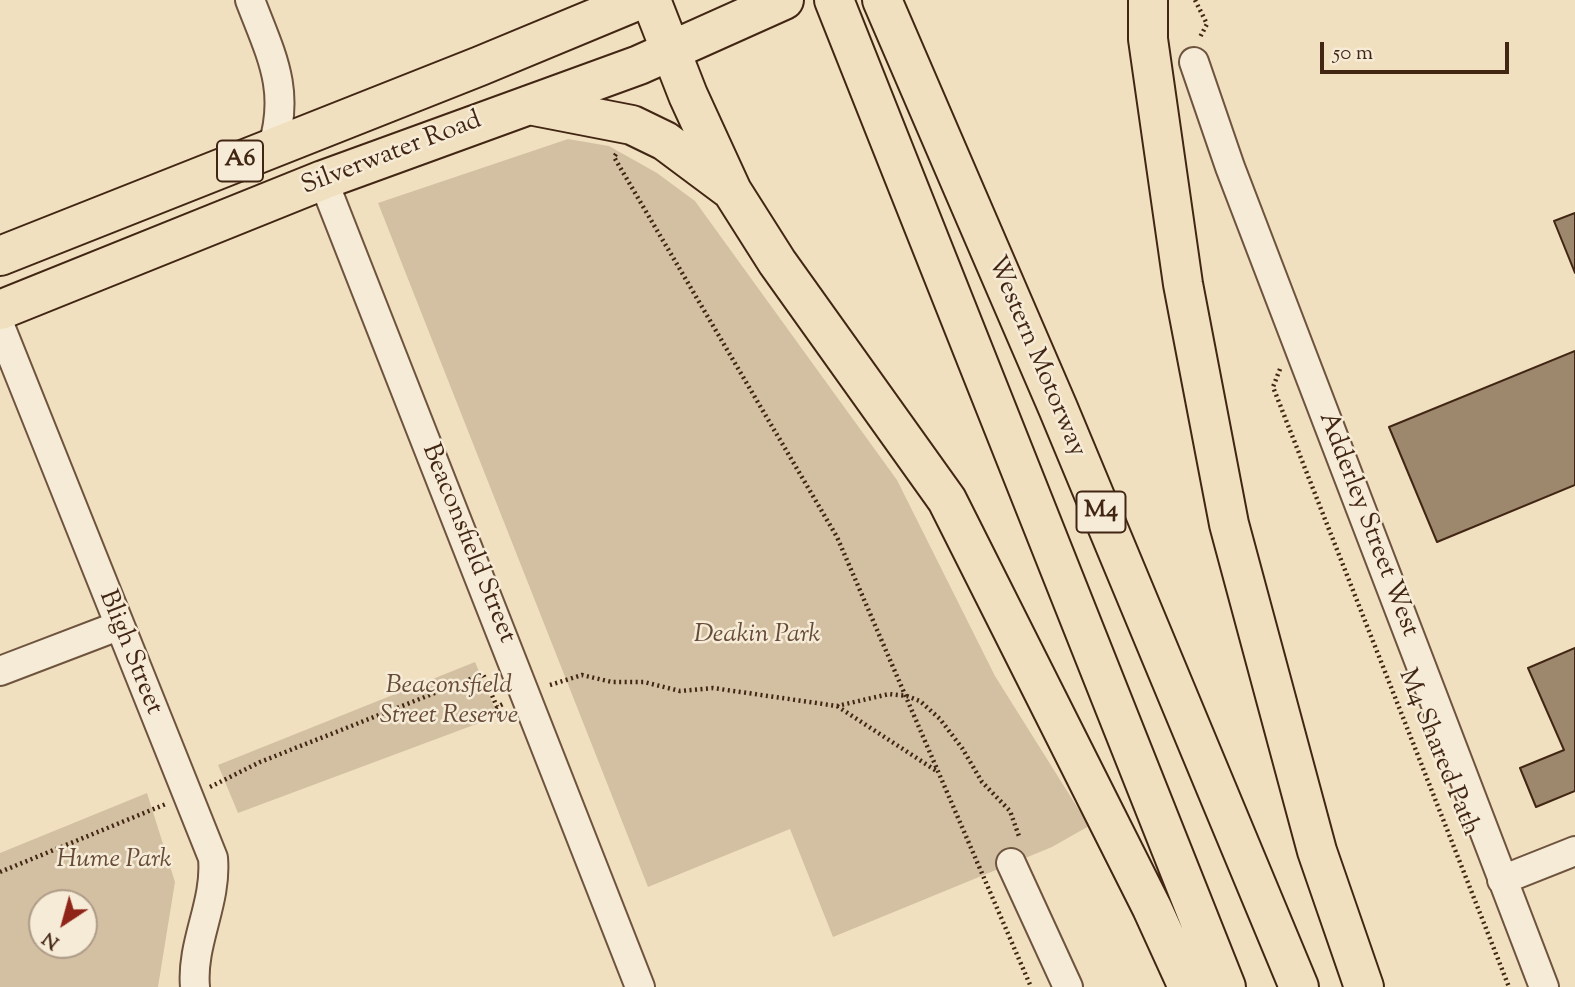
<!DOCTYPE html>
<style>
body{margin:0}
#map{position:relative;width:1575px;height:987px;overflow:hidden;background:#f1e0c0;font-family:"Sorts Mill Goudy",serif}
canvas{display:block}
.north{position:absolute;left:28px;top:889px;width:70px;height:70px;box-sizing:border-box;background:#f6ebd6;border:2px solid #ae9c88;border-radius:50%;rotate:216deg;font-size:19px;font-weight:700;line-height:28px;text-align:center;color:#422614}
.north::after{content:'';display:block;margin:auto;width:24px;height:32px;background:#8f2418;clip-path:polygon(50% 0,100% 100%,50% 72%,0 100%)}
.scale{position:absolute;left:1320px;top:42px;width:189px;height:32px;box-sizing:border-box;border:4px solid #422614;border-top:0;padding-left:9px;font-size:21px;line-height:24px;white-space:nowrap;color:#422614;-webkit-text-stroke:5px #f6ebd6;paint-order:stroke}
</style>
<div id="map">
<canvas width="1575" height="987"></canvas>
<div class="north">N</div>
<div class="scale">50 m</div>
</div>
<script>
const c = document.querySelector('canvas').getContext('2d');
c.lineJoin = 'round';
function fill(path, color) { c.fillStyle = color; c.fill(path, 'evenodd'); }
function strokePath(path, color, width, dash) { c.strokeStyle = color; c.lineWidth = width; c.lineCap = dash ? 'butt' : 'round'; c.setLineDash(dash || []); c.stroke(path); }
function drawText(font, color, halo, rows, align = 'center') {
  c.font = font + ' "Sorts Mill Goudy",serif'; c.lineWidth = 5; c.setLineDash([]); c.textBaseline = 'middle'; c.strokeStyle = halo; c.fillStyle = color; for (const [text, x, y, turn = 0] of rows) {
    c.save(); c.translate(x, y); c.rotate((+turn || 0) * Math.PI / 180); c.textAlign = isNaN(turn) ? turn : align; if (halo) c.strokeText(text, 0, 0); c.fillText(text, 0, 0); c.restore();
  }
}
fill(new Path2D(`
 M568 139 609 146 657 173 695 201 897 480 995 676 1089 826 1052 847 833 937 790 829 648 887 378 203Z
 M475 662 498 716 238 813 218 765Z
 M147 793 175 882 158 987H0V853ZM42 903H84V945H42Z`), '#d3c0a3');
const building = new Path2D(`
 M1575 213V273L1554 221Z
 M1575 351V485L1437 542 1389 427Z
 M1575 648V791L1536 807 1520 768 1564 750 1528 668Z`);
fill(building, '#9d876d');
strokePath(building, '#422614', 2);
const street = new Path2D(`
 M250 0C271 55 291 90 272 149
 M1194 62 1230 167 1544 987
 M323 180 640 987
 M0 326 213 858C217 903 191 943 195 987
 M0 671 118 626
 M1011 863 1068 987
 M1502 880 1575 851`);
const highway = new Path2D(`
 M651 0 688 95 732 191 777 262 947 500 1152 908 1188 987
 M834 0 1226 987
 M882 0 1058 408 1299 987
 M1148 0V39L1183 284 1229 524 1317 851 1364 987
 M529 105 632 125 665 141 728 188
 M0 256 480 66 639 0
 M0 310 323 180 639 65 784 0`);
strokePath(street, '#6e543f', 32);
strokePath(highway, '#422614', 42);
strokePath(new Path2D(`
 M1195 0 1207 24 1199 39
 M616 154 614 157 837 537 1031 987
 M1280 369 1273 387 1509 987
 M550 685 582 675 612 682H644L680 691 713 688 837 706 889 694 907 696 920 701 940 719 962 748 982 782 1010 811 1020 839
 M837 706 938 772
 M210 787 260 762 483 674 497 707 503 704
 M0 872 166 804`), '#422614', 4.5, [2, 3.5]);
strokePath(street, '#f6ebd6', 28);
strokePath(highway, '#f1e0c0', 38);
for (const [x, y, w] of [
 [240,161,46],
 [1101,512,49]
]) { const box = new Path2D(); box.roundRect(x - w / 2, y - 20.5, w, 41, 5); c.fillStyle = '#f6ebd6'; c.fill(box); strokePath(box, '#422614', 2); }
drawText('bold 24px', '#422614', null, [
 ["A6",240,161],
 ["M4",1101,512]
]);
drawText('26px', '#422614', '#f6ebd6', [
 ["Silverwater Road",392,155,-21],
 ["Western Motorway",1035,357,67],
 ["Adderley Street West",1367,525,69],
 ["Beaconsfield Street",467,544,68],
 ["Bligh Street",129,653,68],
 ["M4 Shared Path",1437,753,68]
]);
drawText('italic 26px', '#664c38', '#f6ebd6', [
 ["Deakin Park",757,637],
 ["Beaconsfield",449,688],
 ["Street Reserve",449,718],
 ["Hume Park",114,862]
]);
</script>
